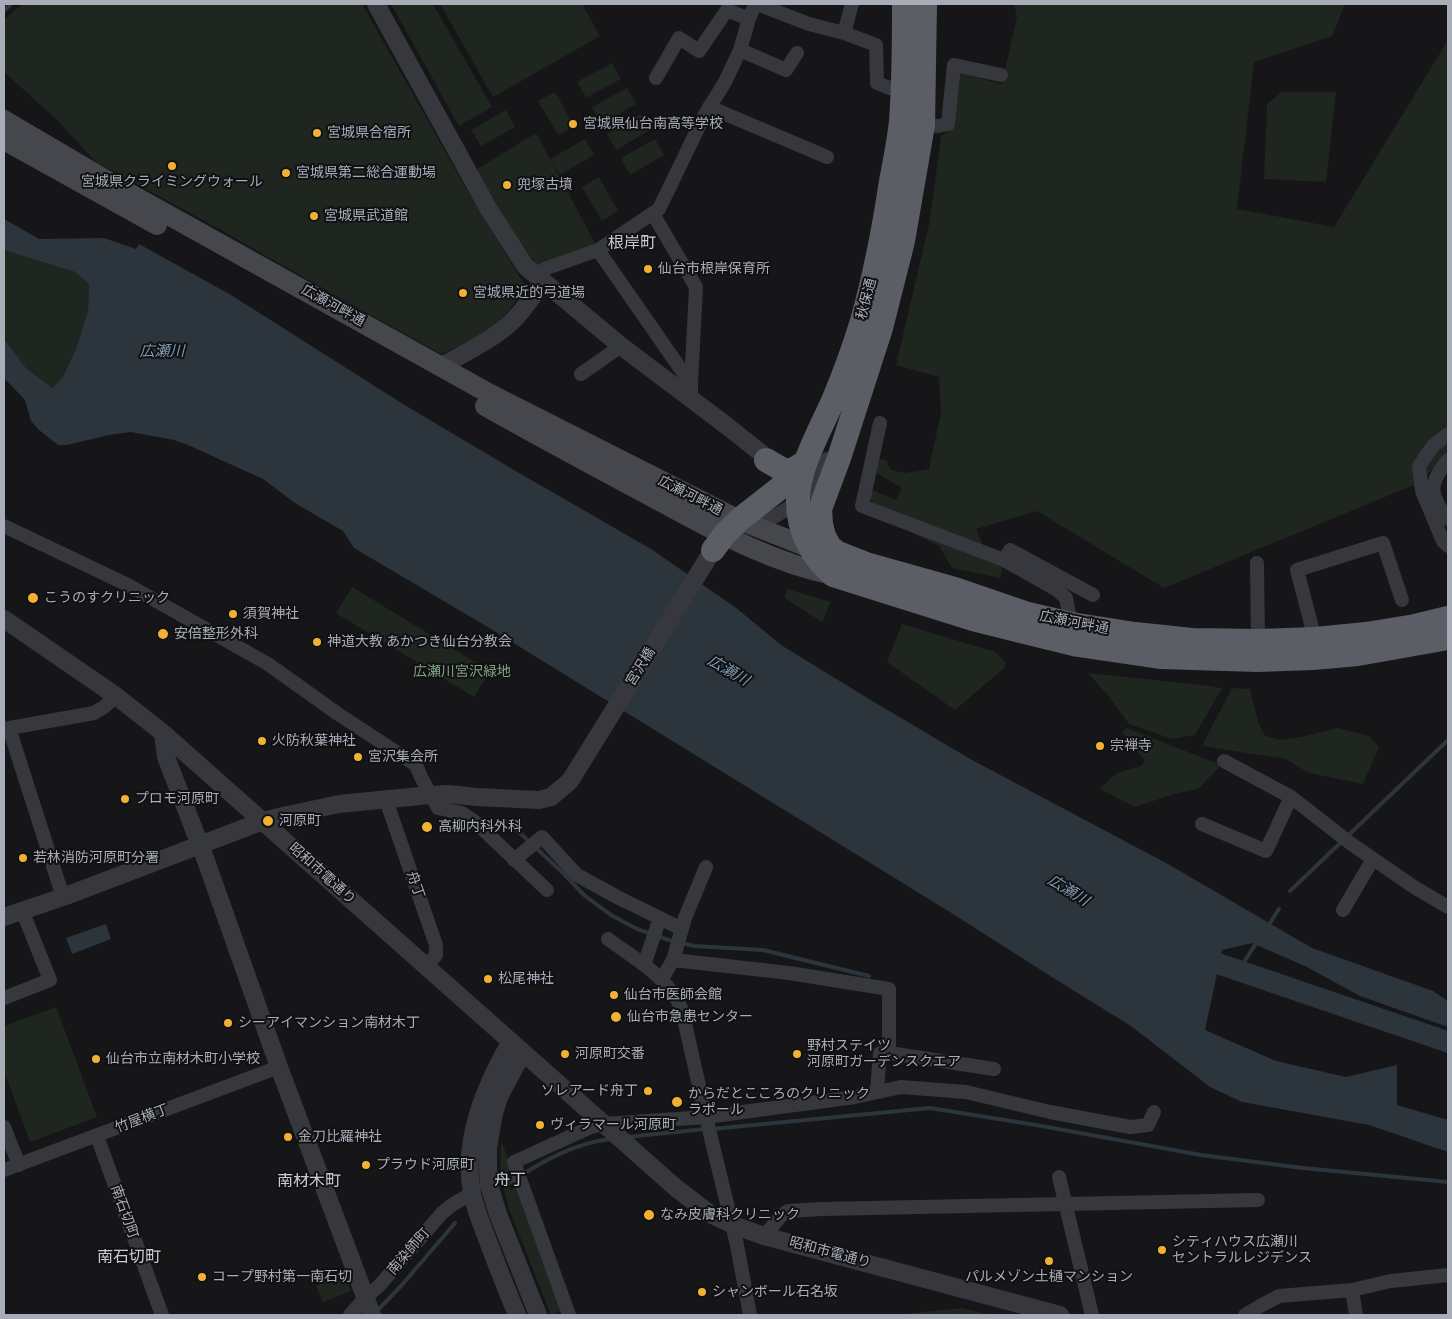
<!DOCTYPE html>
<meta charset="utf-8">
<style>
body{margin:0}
#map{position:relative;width:1452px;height:1319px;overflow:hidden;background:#161618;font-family:Signika,sans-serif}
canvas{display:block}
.frame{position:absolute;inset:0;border:5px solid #a8adb8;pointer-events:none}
</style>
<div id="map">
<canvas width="1452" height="1319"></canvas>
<div class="frame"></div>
</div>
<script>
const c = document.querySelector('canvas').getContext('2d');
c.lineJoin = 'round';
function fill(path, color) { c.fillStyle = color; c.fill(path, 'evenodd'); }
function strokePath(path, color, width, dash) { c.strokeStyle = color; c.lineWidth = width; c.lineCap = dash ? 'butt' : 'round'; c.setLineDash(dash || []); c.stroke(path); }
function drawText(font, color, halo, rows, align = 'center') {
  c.font = font + ' Signika,"Noto Sans JP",sans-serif'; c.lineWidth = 4; c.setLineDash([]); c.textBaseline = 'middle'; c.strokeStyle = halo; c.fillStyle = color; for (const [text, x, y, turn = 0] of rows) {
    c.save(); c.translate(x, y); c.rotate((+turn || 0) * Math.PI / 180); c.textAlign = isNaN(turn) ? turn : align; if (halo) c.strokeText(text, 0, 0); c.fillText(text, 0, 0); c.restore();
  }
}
fill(new Path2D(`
 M22 4H362L463 183 525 286C517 299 509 313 497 323 481 337 460 346 441 354L310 281 221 230 96 162 57 120 4 72V20Z
 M391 4H433L492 107 459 126Z
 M440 4H582L600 36 493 97Z
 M1014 4H1345L1332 36 1254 62 1237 209 1334 227 1448 40V457L1414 485 1164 588 1037 511 976 529 985 550 1004 562 1000 578 952 568 939 546 880 517 865 487 896 500 902 488 875 472 879 459 886 460 891 470 905 473 929 469 941 413 939 377 896 365 930 220 941 136 952 128 956 77 960 73 1002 84 1017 17Z
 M612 63 621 79 586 98 577 82Z
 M627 88 636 104 602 124 592 107Z
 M555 92 574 126 558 135 538 101Z
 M1282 92H1336L1326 182 1264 179 1267 104Z
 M506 110 515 127 481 146 471 130Z
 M641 114 650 130 616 150 607 134Z
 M536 133 596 245 537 267 509 226 476 170Z
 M585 139 594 155 560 175 550 159Z
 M655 139 664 155 630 175 621 158Z
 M599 177 618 211 602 221 582 187Z
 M4 250 75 272 89 284 88 311 77 346 63 377 52 388 26 368 4 339Z
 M352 587 490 671 474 697 336 613Z
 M787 589 831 602 822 622 785 598Z
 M902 624 995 652 1005 662 1004 668 955 710 887 662Z
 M1088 673 1202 685 1222 688 1195 735 1172 739 1129 724 1110 698Z
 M1232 688 1250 689 1258 722 1265 736 1281 740 1306 736 1337 728 1369 736 1379 747 1363 784 1309 773 1286 759 1202 746Z
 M1127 728 1221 765 1198 789 1174 794 1135 807 1100 789 1117 773 1141 766 1145 761 1122 732Z
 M56 1007 97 1117 30 1142 4 1071V1026Z
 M501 1140 512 1170 504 1176 511 1190 518 1186 561 1311 551 1315 509 1209 500 1174Z
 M345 1273 351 1291 323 1302 316 1286Z
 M962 1308 992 1315H894Z`), '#1e261f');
fill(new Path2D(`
 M4 219 39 239 104 238 136 249 139 244 231 295 403 404 514 470 651 549 735 607 781 645 874 702 972 760 1168 864 1312 948 1433 991 1448 1001V1027L1360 996 1305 966 1252 943 1222 950 1205 1030 1276 1061 1346 1077 1397 1065V1105L1448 1120V1152L1369 1125 1242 1102 1210 1087 1131 1026 1055 979 953 914 486 626 354 548 343 531 295 503 263 479 188 445 174 440 131 432 109 435 67 445H58L39 430 31 421 25 400 4 378V339L26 368 52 388 63 377 77 346 88 311 89 284 75 272 4 250Z
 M106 924 111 939 72 954 66 938Z`), '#2c353c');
strokePath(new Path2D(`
 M4 11 11 4
 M507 821 564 874 584 895 611 915 637 929 669 940 694 946 763 950 869 976
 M1290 891 1448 740
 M1268 926 1279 909
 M1239 970 1258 940
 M712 1129 930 1108 1036 1125 1201 1155 1303 1168 1448 1182
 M627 1137 705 1129
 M508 1184C539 1163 573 1143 611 1139
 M377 1311 401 1286 455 1223`), '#2c353c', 4);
strokePath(new Path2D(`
 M1193 955 1448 1042`), '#2c353c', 21);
strokePath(new Path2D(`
 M757 4 809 24 844 33 876 45 877 83 890 88 903 89
 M844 33 852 4
 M740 50 786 70 797 53
 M656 78 679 38 699 51 727 10 749 19
 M709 107 827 157
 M916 124 938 126 948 124 954 65 1001 75
 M653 214 696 287 691 384V399
 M598 250 691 384
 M534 275 547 268 598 250 659 209 704 116 725 82 740 50 749 19 755 4
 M581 374 621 346
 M880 423 862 506 1004 560
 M1448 434 1433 446 1419 466 1422 491 1443 541 1448 546
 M1448 460C1428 484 1429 495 1448 519
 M4 526 128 585 268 664 338 714 416 765 421 777 438 808 462 813 475 822 547 890
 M752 528C788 510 812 498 827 459
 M1257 563 1258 641
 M1071 624 1066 598 1057 590 1004 560 1010 550 1093 595
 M1315 639 1297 570 1383 543 1402 600
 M9 728 63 897
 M4 729 94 713 104 707 116 696
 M1224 761 1291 797 1350 843 1414 887 1448 907
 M386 800 436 945V955L426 967
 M1202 824 1266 851 1291 797
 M514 860 542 837 577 875 619 898 682 929
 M1343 910 1373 859
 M608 939C635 959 669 977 682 1010L706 1117 737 1245 750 1315
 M673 960 789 973 889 989V1053H880L877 1091
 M644 965 660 918
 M662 979 673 960 685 918 706 867
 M4 998 50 980 22 910
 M889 1053 994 1069
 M4 1127 19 1165
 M97 1136 162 1315
 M4 1170 279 1067
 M1059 1177 1092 1315
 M764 1236 781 1216 788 1211 822 1209 1258 1200
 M1352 1290 1356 1315
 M350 1315 366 1297 379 1286 442 1213 452 1205 472 1193
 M569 1315 514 1162 591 1127 605 1124 706 1117 855 1097 901 1087 966 1092 1050 1112 1130 1127 1148 1125 1154 1112
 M1245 1315 1262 1305 1279 1296 1352 1290 1391 1281 1448 1275`), '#37383d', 14);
strokePath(new Path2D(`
 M376 4 488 208 525 266 621 346 727 426 761 453 766 460
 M441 366C462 355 484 344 502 330 519 318 531 298 543 282
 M4 619 116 696 163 733 676 1188 710 1214 733 1225 764 1236 1060 1315
 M163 733 166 757 205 858 279 1067 372 1315
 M4 917 63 897 263 821 283 816 339 804 430 795 448 794 477 797 539 800 551 797 570 781 713 550
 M511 1041C485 1087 462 1139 472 1193 475 1209 482 1225 488 1241 497 1266 507 1290 517 1315
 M523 1052 500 1095 494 1113 488 1148V1168L489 1185 498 1214 538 1315`), '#37383d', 18);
strokePath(new Path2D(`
 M4 120 118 187 490 394 739 520 810 548 819 550
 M4 140 157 225
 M485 406C540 437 596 467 652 497 710 528 768 562 833 575`), '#45474d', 20);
strokePath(new Path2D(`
 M904 4C904 43 904 82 901 121 899 141 895 161 891 181 884 228 875 275 862 321 854 347 845 372 835 396 822 427 797 468 798 502 798 530 812 558 833 575L973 619 1021 631 1078 645 1160 657 1258 660 1313 658 1358 654 1448 638
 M925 4 923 125 903 241 881 328 839 458 820 509 821 524 824 536 830 547 838 553 866 564 955 589 1028 614 1071 624 1135 634 1192 640 1258 641 1315 639 1366 634 1415 626 1448 618
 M766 460 785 471 794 469 805 462
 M713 550 724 535 739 520 790 480 805 462`), '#5b5e65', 24);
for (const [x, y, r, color] of [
 [573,124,5,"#f2b134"],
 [317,133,5,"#f2b134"],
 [172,166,5,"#f2b134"],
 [286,173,5,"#f2b134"],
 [507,185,5,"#f2b134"],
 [314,216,5,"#f2b134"],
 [648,269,5,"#f2b134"],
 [463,293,5,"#f2b134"],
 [33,598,6,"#f2b134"],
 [233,614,5,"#f2b134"],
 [163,634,6,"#f2b134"],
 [317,642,5,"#f2b134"],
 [262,741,5,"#f2b134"],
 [1100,746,5,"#f2b134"],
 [358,757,5,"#f2b134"],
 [125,799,5,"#f2b134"],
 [268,821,6,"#f2b134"],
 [427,827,6,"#f2b134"],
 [23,858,5,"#f2b134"],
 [488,979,5,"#f2b134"],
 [614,995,5,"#f2b134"],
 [616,1017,6,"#f2b134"],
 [228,1023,5,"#f2b134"],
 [565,1054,5,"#f2b134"],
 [797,1054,5,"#f2b134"],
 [96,1059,5,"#f2b134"],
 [648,1091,5,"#f2b134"],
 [677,1102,6,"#f2b134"],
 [540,1125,5,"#f2b134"],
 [288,1137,5,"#f2b134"],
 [366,1165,5,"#f2b134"],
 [649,1215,6,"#f2b134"],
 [1162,1250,5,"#f2b134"],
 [1049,1261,5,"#f2b134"],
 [202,1277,5,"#f2b134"],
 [702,1292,5,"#f2b134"]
]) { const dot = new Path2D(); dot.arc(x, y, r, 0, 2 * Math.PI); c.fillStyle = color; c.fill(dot); strokePath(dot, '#111113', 2); }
drawText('14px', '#a8adb8', '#111113', [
 ["宮城県仙台南高等学校",583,124],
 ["宮城県合宿所",327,133],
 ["宮城県第二総合運動場",296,173],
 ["宮城県クライミングウォール",172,182,"center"],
 ["兜塚古墳",517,185],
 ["宮城県武道館",324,216],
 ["仙台市根岸保育所",658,269],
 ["宮城県近的弓道場",473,293],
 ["こうのすクリニック",44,598],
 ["須賀神社",243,614],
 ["安倍整形外科",174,634],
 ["神道大教 あかつき仙台分教会",327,642],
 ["火防秋葉神社",272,741],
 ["宗禅寺",1110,746],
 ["宮沢集会所",368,757],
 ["プロモ河原町",135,799],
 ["河原町",279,821],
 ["高柳内科外科",438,827],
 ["若林消防河原町分署",33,858],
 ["松尾神社",498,979],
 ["仙台市医師会館",624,995],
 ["仙台市急患センター",627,1017],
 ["シーアイマンション南材木丁",238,1023],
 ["野村ステイツ",807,1046],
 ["河原町ガーデンスクエア",807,1062],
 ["河原町交番",575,1054],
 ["仙台市立南材木町小学校",106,1059],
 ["ソレアード舟丁",638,1091,"right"],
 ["からだとこころのクリニック",688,1094],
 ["ラポール",688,1110],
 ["ヴィラマール河原町",550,1125],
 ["金刀比羅神社",298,1137],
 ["プラウド河原町",376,1165],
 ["なみ皮膚科クリニック",660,1215],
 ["シティハウス広瀬川",1172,1242],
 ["セントラルレジデンス",1172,1258],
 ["コープ野村第一南石切",212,1277],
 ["パルメゾン土樋マンション",1049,1277,"center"],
 ["シャンボール石名坂",712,1292]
], 'left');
drawText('14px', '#a8adb8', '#111113', [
 ["秋保通",867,299,-75],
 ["広瀬河畔通",333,306,29],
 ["広瀬河畔通",690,496,27],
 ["広瀬河畔通",1074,623,11],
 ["宮沢橋",641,667,-58],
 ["昭和市電通り",322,874,42],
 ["舟丁",415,885,71],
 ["竹屋横丁",142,1119,-21],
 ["南石切町",124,1212,70],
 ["南染師町",409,1252,-49],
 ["昭和市電通り",830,1253,15]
]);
drawText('14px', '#7fa381', '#111113', [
 ["広瀬川宮沢緑地",462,672]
]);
drawText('italic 15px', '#7f9bb3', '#111113', [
 ["広瀬川",162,352],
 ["広瀬川",728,671,30],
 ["広瀬川",1068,891,32]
]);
drawText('16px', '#c9ccd4', '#111113', [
 ["根岸町",632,244],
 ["舟丁",510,1181],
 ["南材木町",309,1182],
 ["南石切町",129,1258]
]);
</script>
